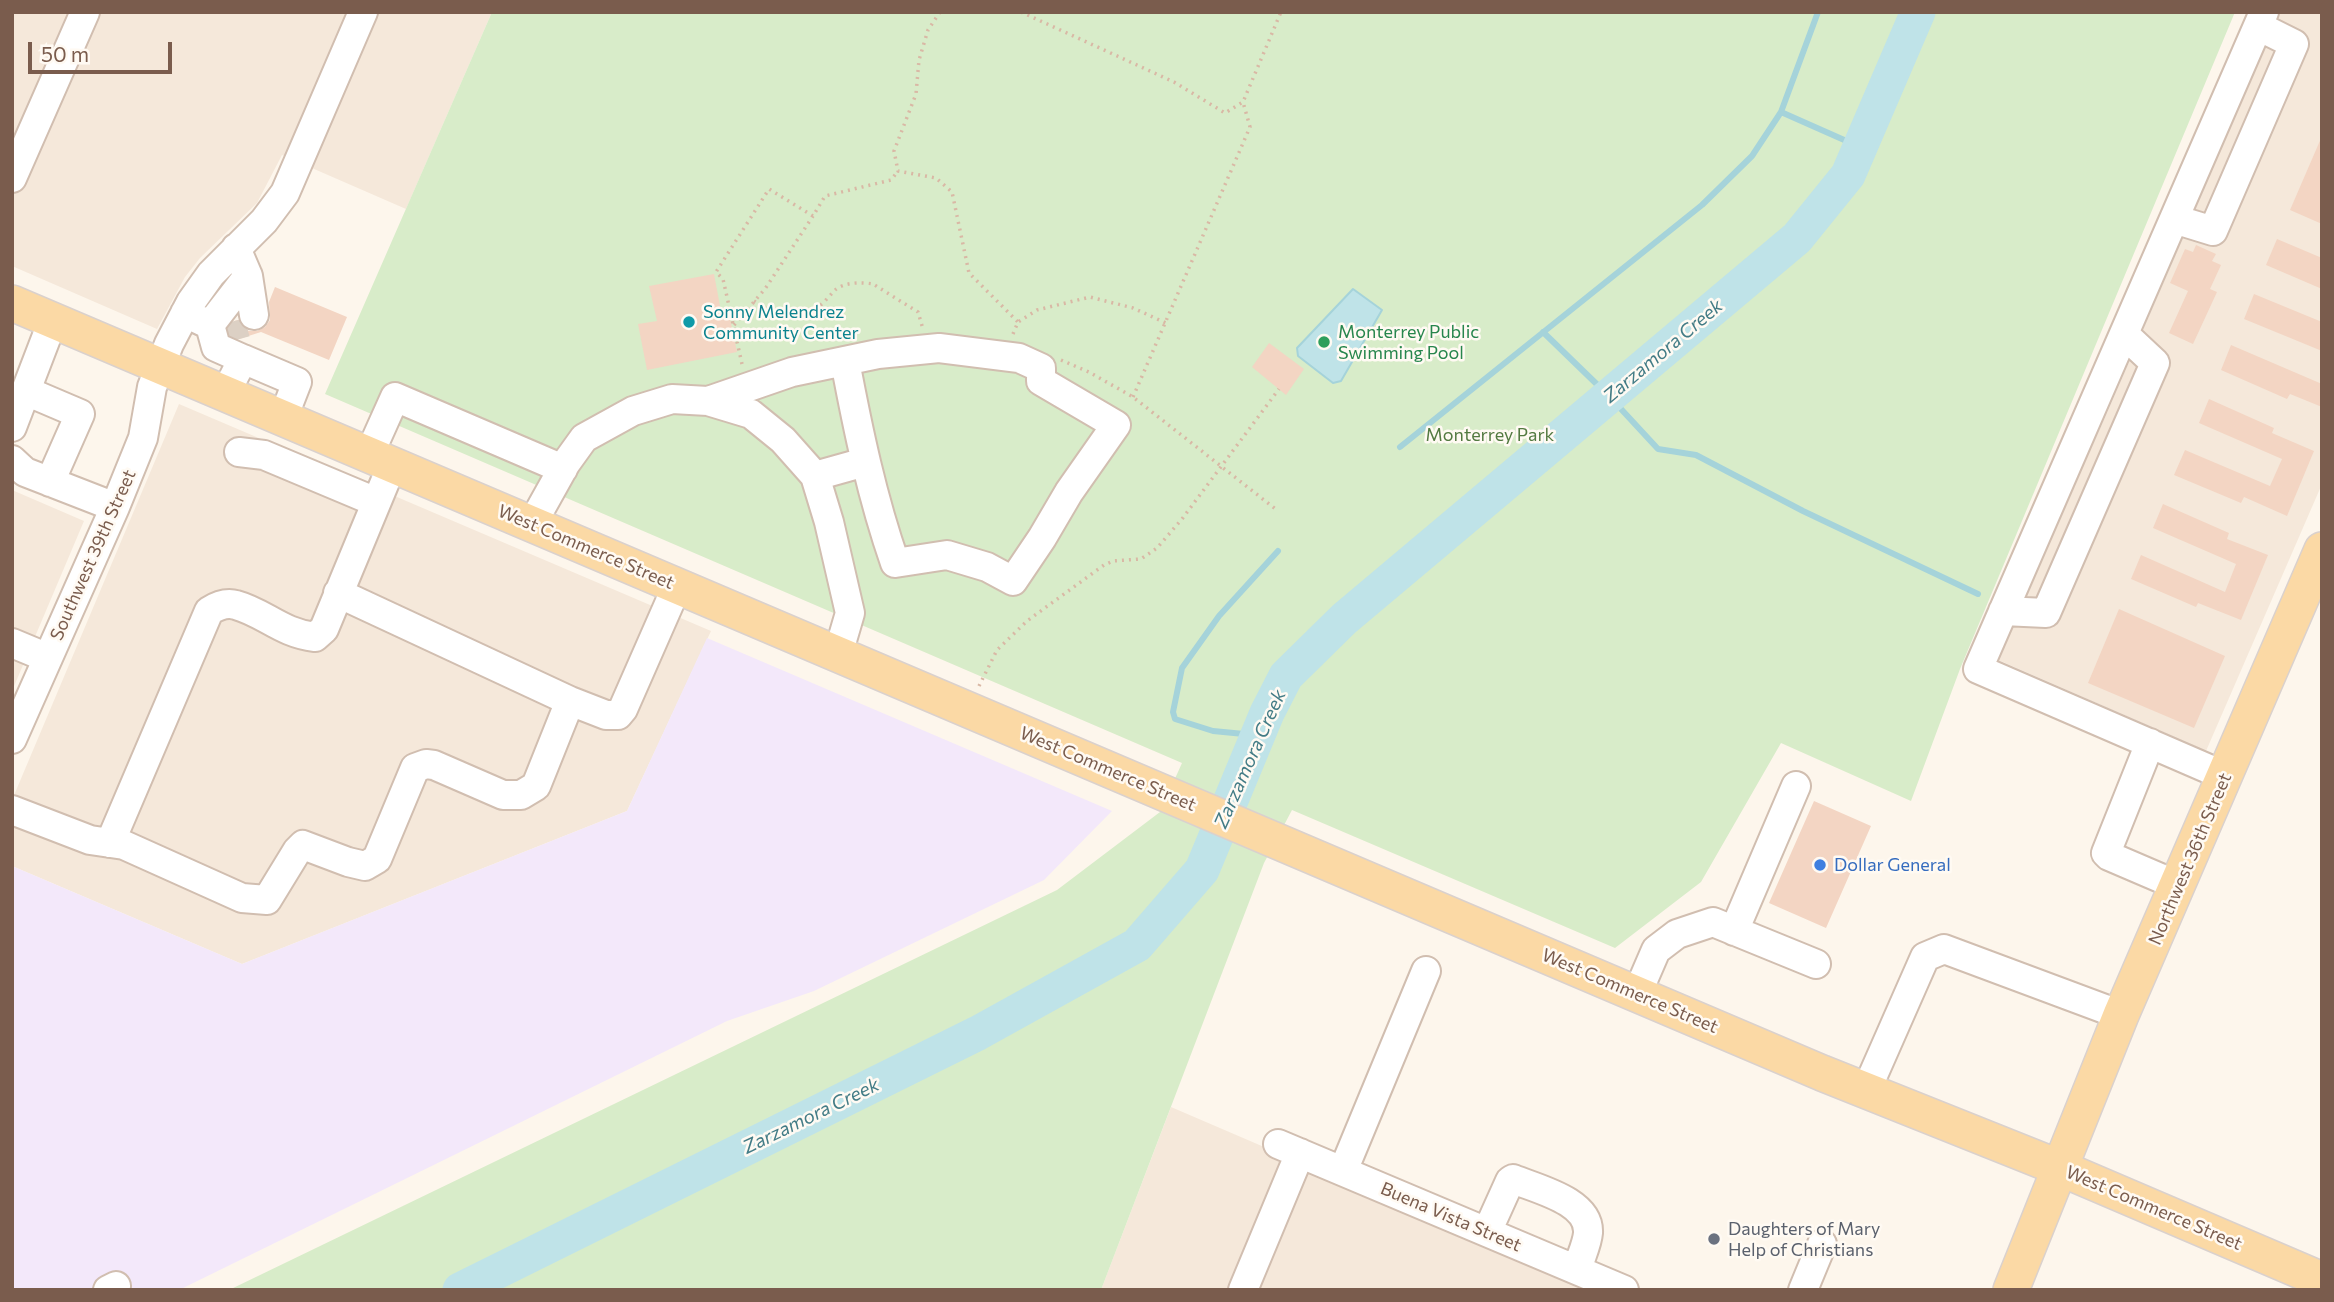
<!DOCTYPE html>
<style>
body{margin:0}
#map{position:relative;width:2334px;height:1302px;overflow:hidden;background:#fdf6ec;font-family:Commissioner,sans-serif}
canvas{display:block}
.frame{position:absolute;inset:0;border:14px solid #7a5c4d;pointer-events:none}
.scale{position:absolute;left:28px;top:42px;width:144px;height:32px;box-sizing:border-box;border:4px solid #7a5c4d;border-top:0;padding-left:9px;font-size:21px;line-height:24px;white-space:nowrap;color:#7a5c4d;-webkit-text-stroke:5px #fffaf3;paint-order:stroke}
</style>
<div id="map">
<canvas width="2334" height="1302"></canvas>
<div class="frame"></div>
<div class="scale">50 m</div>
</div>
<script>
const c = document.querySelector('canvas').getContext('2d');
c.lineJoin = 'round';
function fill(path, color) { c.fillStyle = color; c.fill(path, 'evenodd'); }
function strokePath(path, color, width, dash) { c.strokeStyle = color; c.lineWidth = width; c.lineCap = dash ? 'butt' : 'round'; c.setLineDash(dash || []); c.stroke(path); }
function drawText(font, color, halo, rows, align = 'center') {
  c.font = font + ' Commissioner,sans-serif'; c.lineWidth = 5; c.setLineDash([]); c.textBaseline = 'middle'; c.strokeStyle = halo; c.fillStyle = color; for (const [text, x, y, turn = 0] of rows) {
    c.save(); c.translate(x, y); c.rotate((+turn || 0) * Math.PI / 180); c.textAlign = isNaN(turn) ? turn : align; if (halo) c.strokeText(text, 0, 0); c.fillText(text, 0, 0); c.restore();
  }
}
fill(new Path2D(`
 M12 12H492L406 209 282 155 257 203 200 258 185 277 157 329 12 266Z
 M2280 12H2322V484L2206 751 1996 659 2107 413Z
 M179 404 711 631 627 811 242 964 12 866V800Z
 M12 490 84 521 12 691Z
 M1171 1107 1597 1290H1101Z`), '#f5e8da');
fill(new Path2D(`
 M707 638 1112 811 1044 880 814 991 727 1021 179 1290H12V866L242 964 627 811Z`), '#f3e8fa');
fill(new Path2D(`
 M492 12H2235L1960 669 1911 801 1781 743 1701 882 1615 948 1292 810 1264 863 1101 1290H229L1057 890 1160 812 1182 763 325 394Z`), '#d8ecc9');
const water = new Path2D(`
 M1353 289 1382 310 1341 381 1333 383 1298 356 1297 348Z`);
fill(water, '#bfe3e8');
strokePath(water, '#a5d3da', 2);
strokePath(new Path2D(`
 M1781 112 1860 147
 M1543 332 1609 396 1658 449 1696 455 1803 511 1978 594
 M1400 447 1702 205 1752 156 1781 112 1818 12
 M1260 728 1244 734 1213 731 1175 719 1173 712 1182 668 1219 616 1278 551`), '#a5d3da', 6);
strokePath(new Path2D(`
 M460 1290 978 1033 1137 945 1202 870 1267 713 1286 676 1344 619 1797 238 1848 175 1918 12`), '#bfe3e8', 35);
fill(new Path2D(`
 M2322 136V224L2290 210Z
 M2277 239 2322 258V289L2266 265Z
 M2196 245 2216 254 2212 261 2221 265 2210 289 2217 292 2193 344 2169 333 2188 291 2170 283 2185 249 2193 252Z
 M714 274 721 311 728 309 737 352 647 370 638 324 657 321 649 286Z
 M275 287 347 317 329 360 261 332 239 339 230 335 228 329 234 321 238 320 242 326 249 331H257L265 327 270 320 269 302Z
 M2254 294 2322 322V351L2244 319Z
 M1269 343 1304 369 1286 395 1252 367Z
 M2231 345 2322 384V407L2290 394 2287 399 2221 370Z
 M2209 399 2274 428 2272 433 2314 451 2287 516 2244 497 2241 503 2174 475 2185 450 2270 486 2282 459 2199 423Z
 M2163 504 2229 533 2227 539 2268 555 2241 620 2198 603 2196 607 2131 579 2141 555 2225 592 2236 564 2153 528Z
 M2119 609 2225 656 2194 728 2088 683Z
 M1814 801 1871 826 1826 928 1769 903Z`), '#f3d5c3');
strokePath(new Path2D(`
 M231 322 236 340`), '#dcd0c4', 28, [28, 14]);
const minor = new Path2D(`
 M12 178 85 12
 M2174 219 2213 231 2294 44 2258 26
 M248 276 254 315
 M185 313 210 325 248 276 236 248
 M210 325 216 347 243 359
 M26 391 80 414 50 482
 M225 394 243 359 297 382 283 418
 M708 401 792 372 878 354 939 348 1019 358 1041 368V381L1116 425 1069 492 1042 538 1013 581 987 567 947 555 895 563C872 497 858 430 845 361
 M12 427 53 320
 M239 452 264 455 376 502
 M369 455 395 397 563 469
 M12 460 25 472 115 507
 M815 476 865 462
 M532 524 566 463 584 438 633 411 672 399 708 401 751 414 783 440 815 476 829 522 850 613 838 654
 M338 593 570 701 606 715H618L623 709 677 586
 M2003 611 2046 613 2155 363 2124 334
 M12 643 48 658
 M12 739 115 507 143 438 152 387 169 344 191 302 211 274 264 221 285 193 363 12
 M2150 743 2106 853 2109 856 2179 886
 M2225 776 1978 669 2264 12
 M12 810 90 840 124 845 242 898 267 900 297 851 303 845 348 862 365 866 377 859 415 768 426 764 434 765 503 795H521L536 786 570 701
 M110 843 209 611C217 606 226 602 236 605 265 613 281 633 315 637L324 629 392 465
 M1734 931 1796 786
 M1637 994 1656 950 1677 934 1713 922 1816 964
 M1866 1091 1925 957 1944 949 2121 1015
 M1278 1144 1624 1290
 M1343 1171 1426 971
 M1487 1232 1510 1181 1513 1179C1537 1189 1590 1201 1588 1233 1587 1245 1580 1258 1577 1270
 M108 1290 116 1286
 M1243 1290 1300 1153
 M1803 1290 1822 1244`);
const major = new Path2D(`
 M12 303 1822 1073 2060 1168 2322 1280
 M2011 1290 2121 1015 2322 550`);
strokePath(minor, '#d1beb0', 32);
strokePath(major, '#dad1cd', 38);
strokePath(new Path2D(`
 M940 12 928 30 919 60 916 94 894 151 898 171 936 178 952 192 969 273 1018 322
 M1021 12 1174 82 1225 113 1243 102 1281 12
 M754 301C771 312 801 318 819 306 825 302 830 295 835 290 844 282 862 282 873 284L918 312 923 329
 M734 325 765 289 813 216
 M1013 334 1018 322 1037 310 1090 297 1133 308 1166 323
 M1061 360 1089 372 1133 397 1278 511
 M742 364 723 279 716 272 769 189 813 216 825 196 891 180 898 171
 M1133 397 1250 127 1243 102
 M979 686 997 650 1027 621 1104 565 1113 561 1141 559 1157 548 1182 519 1279 389`), '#d9b8a5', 3.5, [2, 5]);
strokePath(minor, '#fff', 28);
strokePath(major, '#fbd9a5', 35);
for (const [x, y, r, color] of [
 [689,322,7,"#0f9aa8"],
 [1324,342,7,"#2e9e5b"],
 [1820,865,7,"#3f7fe0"],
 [1714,1239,7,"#6b7280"]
]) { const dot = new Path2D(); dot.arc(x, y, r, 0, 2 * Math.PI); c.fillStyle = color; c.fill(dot); strokePath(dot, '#fffaf3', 2.5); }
drawText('18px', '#0d838f', '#fffaf3', [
 ["Sonny Melendrez",703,312],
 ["Community Center",703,333]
], 'left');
drawText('18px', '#27864d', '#fffaf3', [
 ["Monterrey Public",1338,332],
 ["Swimming Pool",1338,353]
], 'left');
drawText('18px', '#537a41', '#fffaf3', [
 ["Monterrey Park",1490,435]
]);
drawText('18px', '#7a5c4d', '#fffaf3', [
 ["West Commerce Street",586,547,23],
 ["Southwest 39th Street",93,555,-66],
 ["West Commerce Street",1108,769,23],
 ["Northwest 36th Street",2190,859,-67],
 ["West Commerce Street",1630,991,23],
 ["West Commerce Street",2154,1208,23],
 ["Buena Vista Street",1451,1217,23]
]);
drawText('18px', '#366cbe', '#fffaf3', [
 ["Dollar General",1834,865]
], 'left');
drawText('18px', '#5b616d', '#fffaf3', [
 ["Daughters of Mary",1728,1229],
 ["Help of Christians",1728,1250]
], 'left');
drawText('italic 19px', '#437c86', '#fffaf3', [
 ["Zarzamora Creek",1663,351,-40],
 ["Zarzamora Creek",1250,759,-66],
 ["Zarzamora Creek",811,1116,-26]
]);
</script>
